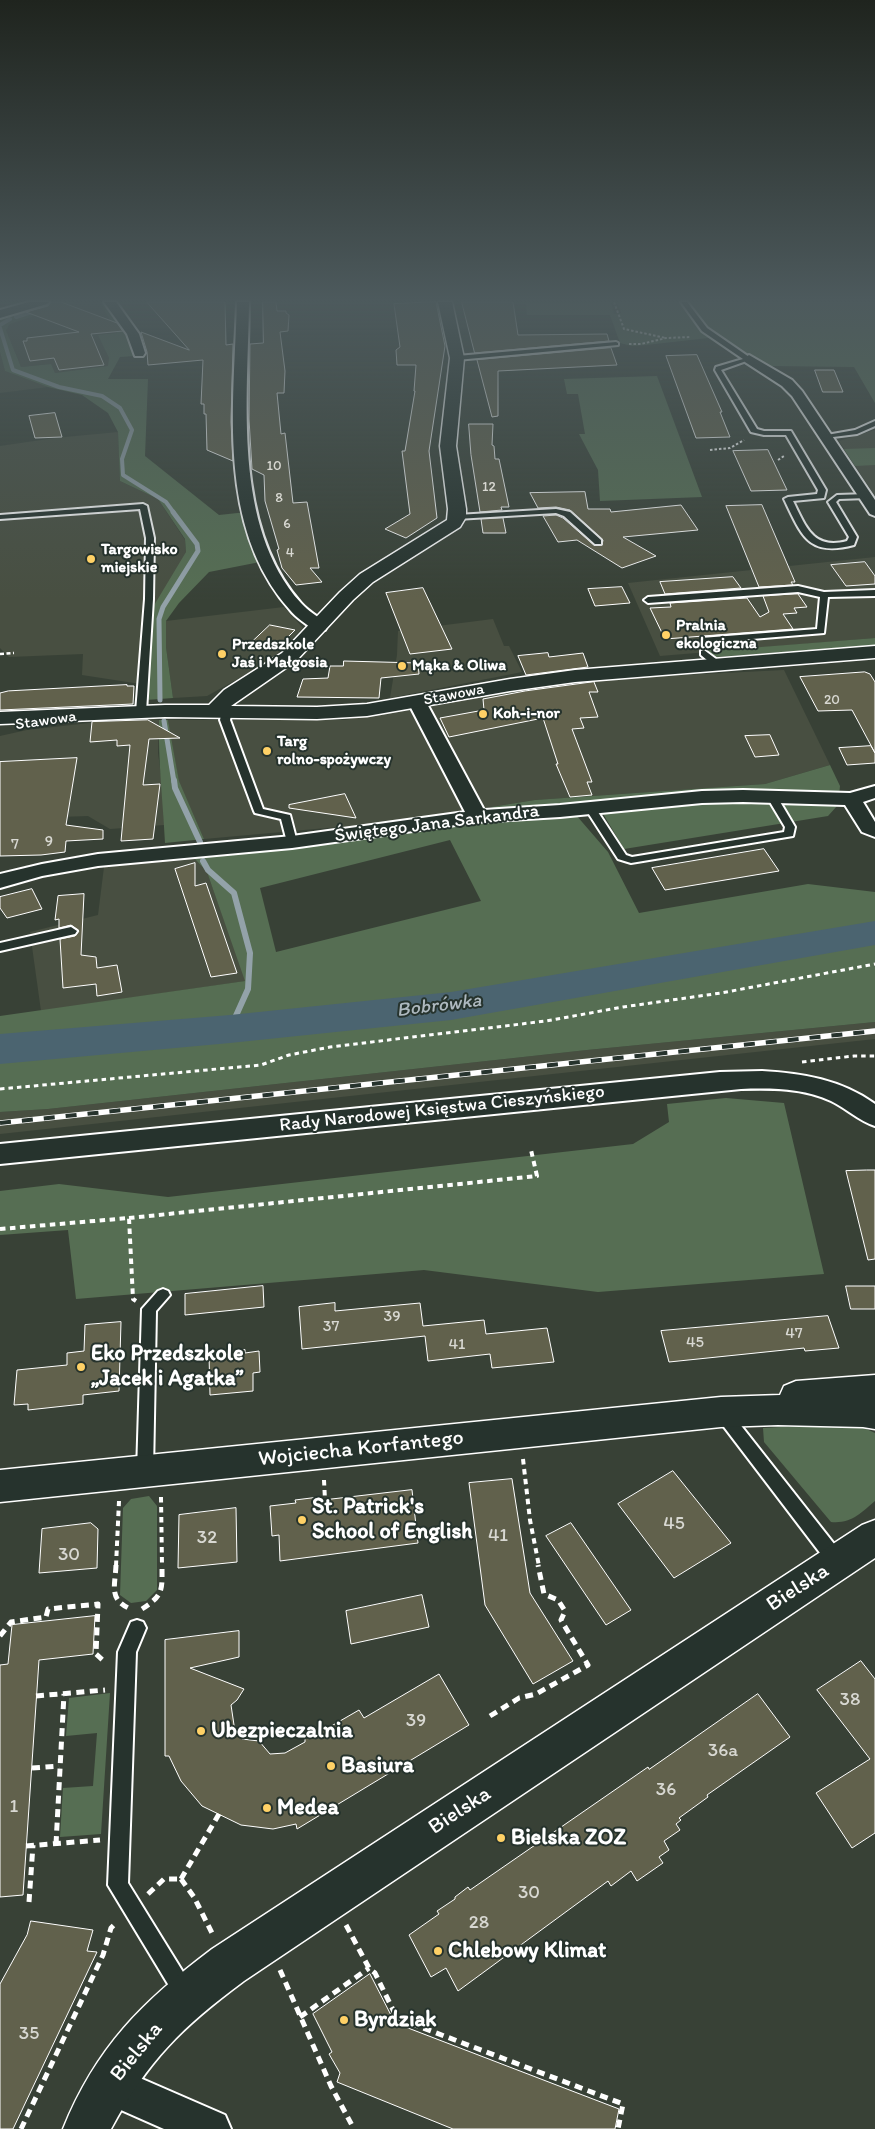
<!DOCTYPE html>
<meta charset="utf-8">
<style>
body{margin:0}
canvas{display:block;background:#384136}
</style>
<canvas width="875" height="2129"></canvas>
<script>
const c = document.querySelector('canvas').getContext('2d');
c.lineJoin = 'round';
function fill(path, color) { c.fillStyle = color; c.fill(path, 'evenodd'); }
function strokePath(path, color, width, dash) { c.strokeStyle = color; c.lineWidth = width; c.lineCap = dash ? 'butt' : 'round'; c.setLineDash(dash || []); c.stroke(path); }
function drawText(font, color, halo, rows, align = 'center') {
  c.font = font + ' Itim,sans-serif'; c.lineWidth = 4; c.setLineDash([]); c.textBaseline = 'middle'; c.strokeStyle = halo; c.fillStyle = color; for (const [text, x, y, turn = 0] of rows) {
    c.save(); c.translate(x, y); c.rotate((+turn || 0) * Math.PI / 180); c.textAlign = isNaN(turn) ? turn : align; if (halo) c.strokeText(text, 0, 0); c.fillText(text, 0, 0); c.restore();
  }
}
fill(new Path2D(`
 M77 302H100L117 333 99 335 109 358V366L55 373 50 364 21 367 6 330 10 323Z
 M0 352 5 371 48 387 0 393Z
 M875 430V496L839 441Z
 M118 432 120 481 158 499 185 540 186 552 146 683H134L82 675 83 654 9 657 0 648V446L55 438Z
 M875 557V638L660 656 628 583Z
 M284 607 303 628 270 661 207 696 173 698 166 647V621Z
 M493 619 504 646H509L522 672 390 698 397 655 398 631Z
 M784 670 830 765 765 784 535 800 393 822 204 839 179 782 168 720H345L564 681Z
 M154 719 159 720 158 753 163 790 164 825 110 829 88 816 0 819V736L27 730 98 722Z
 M194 858 207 872 246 981 41 1011 30 932 98 915 104 867Z
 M875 1022V1039L0 1134V1112L48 1109 587 1050Z`), '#484f41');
fill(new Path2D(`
 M56 302H77L10 324 6 330 21 367 51 364 55 373 108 366 109 358 98 335 117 333 100 302H105L129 334 134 356 120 357 108 379H148L145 456 219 515 247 512 260 562 209 572 179 603 166 621V647L173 698 146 700 153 607 186 552 185 539 158 499 120 481 118 432 108 413 82 395 48 387 5 371 0 352V320Z
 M597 302H611L614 314 621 313 618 302H875V403L854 367 767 366 725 341 708 338 646 345 632 346 620 343 610 315H527L526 304H597Z
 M657 376 702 497 600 501 598 470 579 434H585L578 394H567L564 379Z
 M875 448V465L855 466 844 449Z
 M875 638V645L716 657 692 640 723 650Z
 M159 720H168L179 781 204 839 165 843C163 802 158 761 159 720Z
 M830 765 840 786 839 795 500 810 491 807 535 800 765 784Z
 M838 802 837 806 828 816 624 849 602 812 718 803Z
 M576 815 608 852 639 913 808 884 875 892V1022L587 1050 48 1109 0 1112V1016L245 981 207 872 194 858 442 826ZM450 840 481 901 276 952 260 888Z
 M726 1098 784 1103 824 1274 598 1292 424 1270 76 1299 68 1230 0 1235V1191L59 1184 168 1197 633 1144 669 1122 667 1104Z
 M834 1424 862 1427 875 1433V1501C861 1513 851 1524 831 1522L764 1442 763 1428Z
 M149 1496 157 1506V1590L146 1601 131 1603 120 1595 123 1508 131 1499Z
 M110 1693 101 1834 60 1837 63 1788 93 1786 97 1733 66 1736 69 1698Z`), '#566e53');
strokePath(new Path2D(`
 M16 317 38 310
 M0 325 10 319
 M0 328 13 370 59 387 102 396 120 408 132 430 122 459 123 475 166 502 174 513`), '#93a2a9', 4);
strokePath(new Path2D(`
 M160 700 159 619 163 607 198 551 197 544 173 512
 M164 721 174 782`), '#93a2a9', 5);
strokePath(new Path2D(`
 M174 780 175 788 200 842
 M203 861 208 870 234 893 250 953 248 989 230 1029`), '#93a2a9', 6);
fill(new Path2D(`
 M875 921V945L451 1020 230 1043 0 1064V1034L230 1015 451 992Z`), '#4b6470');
const building = new Path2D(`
 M51 302H61L117 323 123 331 91 334 104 365 59 370 54 358 30 361 23 341H27V338L79 332 26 312 48 306Z
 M147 302H225L226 345 233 344 231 422 233 461 207 450 206 414H204V404H201L203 360 148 365 147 352 141 332 189 350Z
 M263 302H276L277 311H286V313L289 315 288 331 280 332 285 371 284 393H277L281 434 285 433 293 503 307 502 319 568H310L322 582 296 585 282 568 277 550 279 549 265 501 264 475 252 469 249 419 250 344 263 343Z
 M436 302 445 346 429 451 437 518 406 538 385 529 410 514 402 451H405L415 391H414L416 365H397L396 350 400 347 394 304Z
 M462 302H513L518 335 607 334 609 341 475 353Z
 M611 348 617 365 498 371V416L492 417 477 360Z
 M697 355 722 412H720L730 437 696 438 666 356Z
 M815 370H834L843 392H823Z
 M55 413 62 437 35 438 29 416Z
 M469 424H493L492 445 494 446 495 459H499L509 507H501L502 510 480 512 471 455Z
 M768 450 787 490 751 491 733 451Z
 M585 492 588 509H610L611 512 681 505 698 530 623 537 656 556 622 568 577 540 558 542 543 516 556 515 563 518 594 545H602L603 540 570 510 556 507 538 508 530 493Z
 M762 505 795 582H791L793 585 759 587 726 506Z
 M503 518 506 533H483L481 519Z
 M865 562 875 576V584L846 586 831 565Z
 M733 577 741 588 665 594 660 582Z
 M622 587 630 603 595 606 588 589Z
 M423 588 452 649 410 654 386 593Z
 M798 594 807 607 794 608 797 613 783 614 793 629 665 639 650 608 671 607 670 603 747 598 760 617 769 612 763 596Z
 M270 625 295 630 276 649 251 643Z
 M548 653 549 657 583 653 588 667 526 675 518 656Z
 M344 661 418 663 419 674 381 678 379 698 297 697 303 679 328 678 330 666H343Z
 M865 672 870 674 875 682V753L852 710 818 711 800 677Z
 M594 682 598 692H589L598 717 580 718 584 728 572 729 592 782H587L592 795 570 797 556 764H558L543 718 449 737 440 718 484 710 483 699 525 691Z
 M127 685V686H134L133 704 0 710V693L8 691Z
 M148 720 180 738 149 739 143 785 160 784 153 839 121 841 130 745 117 746V740L90 742 92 722Z
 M770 735 779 755 755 757 745 736Z
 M871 746 875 753V763L847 765 839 748Z
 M77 758 66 825 103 830V839L66 841 65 852 41 855 0 856V762Z
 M345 794 356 818 289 808V805Z
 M764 849 779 871 665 890 652 868Z
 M195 863V886L206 883 237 973 211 977 175 869Z
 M32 889 42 909 7 918 0 908V897Z
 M84 894 81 955 96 957 97 968 117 965 122 992 97 996 96 984 63 988 60 939 75 936 79 931 71 925 59 928V919L55 920 58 896Z
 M867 1170H875V1259L868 1260 846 1171Z
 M263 1286 264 1307 185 1315V1294Z
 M846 1286H875V1309H851Z
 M335 1303V1311L420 1303 423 1326 484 1320 486 1334 547 1328 554 1362 492 1368 490 1354 428 1361 425 1336 302 1349 299 1307Z
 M828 1316 839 1348 805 1351 804 1348 669 1362 661 1331Z
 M121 1322 119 1391 83 1395V1404L28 1410V1404L14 1405 17 1370 67 1365V1353L84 1351 85 1325Z
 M245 1350V1353L259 1351 260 1372 253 1373V1391L210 1395 209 1354Z
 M673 1471 731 1543 674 1578 618 1504Z
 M512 1479 530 1593 573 1661 533 1684 485 1605 469 1483Z
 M412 1490 418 1543 280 1561 279 1535 272 1536 270 1506 296 1503 295 1500 319 1497 320 1500Z
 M236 1508 237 1562 178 1568 179 1515Z
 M91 1523 98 1529 97 1568 39 1573 42 1529Z
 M571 1523 631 1610 606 1625 546 1536Z
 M422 1595 429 1627 351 1644 346 1611Z
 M95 1616 93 1654 39 1660 23 1895 0 1897V1665L8 1664 12 1625Z
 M239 1631V1657L190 1668 244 1689 237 1700 231 1705 234 1725 242 1739 259 1741 270 1754 285 1753 305 1742V1734L313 1726 321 1732 359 1710 364 1718 439 1674 469 1725 297 1829 296 1824 273 1829 241 1825 202 1806 181 1781 169 1756H165V1640Z
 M861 1661 875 1679V1833L852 1848 816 1793 870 1759 817 1690Z
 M758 1694 790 1737 707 1795 708 1797 679 1818 681 1820 676 1824 680 1830 664 1841 669 1850 659 1857 663 1863 637 1881 631 1871 611 1886 608 1881 458 1991 446 1968 431 1977 409 1935 439 1914 437 1911 455 1899V1897L468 1887 470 1890 648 1767 649 1769Z
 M31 1921 93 1930 87 1951 97 1952 13 2129H0V1984L27 1935Z
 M370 1974 395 2023 619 2109 615 2129H453L337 2082 340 2073 329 2054 332 2052 313 2014Z`);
fill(building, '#61614c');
strokePath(building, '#fff', 1);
const service = new Path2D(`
 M681 302H687L707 328 752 359 721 370 757 429 764 431H791L826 490 824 498 793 501C806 527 813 550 847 541L849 537 828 502 837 495 868 494V498L839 499 836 502 857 537 854 545C808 557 802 536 784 499L788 497 817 494 818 490 786 435H764L751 432 715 370 716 367 743 359 702 331Z
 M616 342 618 343V345L457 360 454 358 457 356Z
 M875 421V426L857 434 825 438 821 436 855 430Z
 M143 504 147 506 154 538 153 599 146 712 141 715 136 712 145 599 146 538 140 509 0 519V515Z
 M556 509 570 512 601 540V544H595L564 516 556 513 457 519 453 517 457 515Z
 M798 586 824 592 875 590V596L828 597 824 633 704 643 701 642V638L817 629 820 597 798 592 648 603 644 600 648 597Z
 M704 650 720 662V666H714L701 655V651Z
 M227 708 232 711 230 720 263 809 290 815 297 842 296 844 292 845 287 842 281 819 255 813 254 811 220 720 222 711Z
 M772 794 776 795 795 827 793 836 631 863 618 859 585 808 586 806H594L626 855 632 857 784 832 785 827 767 797Z
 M71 927 77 931 75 934 0 951V943Z
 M163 1289 168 1291 170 1295 156 1311 153 1472 151 1477 145 1479 139 1477 137 1472 142 1309 158 1291Z
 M723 1407 728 1409 842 1554 844 1560 842 1566 836 1568 830 1566 718 1419 715 1414 718 1409Z
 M137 1620 143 1622 146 1628 136 1652 128 1883 191 1985 194 1992 191 1999 184 2002 177 1999 108 1885 118 1652 131 1622Z`);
const minor = new Path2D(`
 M29 302H49L47 304 0 318V310Z
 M104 302H116L139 334 145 353 143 356H135L127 334Z
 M237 302H249C248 398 232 526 301 603 308 611 317 616 325 622L327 626 325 630H313C306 623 296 618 290 610 216 527 234 404 237 302Z
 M749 355 792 380 802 391 875 500V516L870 514 792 396 782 386 745 362 743 359Z
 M417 697 423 698 426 702 484 810 560 805 702 791 743 790 850 793 875 786V798L863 802 875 822V837L862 832 845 805 743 802 702 803 560 817 477 822 292 848 98 866 42 876 0 888V874L42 864 98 854 292 836 465 812 408 702 411 698Z
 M762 1071C802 1073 842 1080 875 1104V1126C859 1121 846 1108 831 1101 803 1088 771 1088 741 1089L0 1164V1144L720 1072Z
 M110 2065 225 2115 231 2129H164L96 2099 90 2085 96 2071Z`);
const tertiary = new Path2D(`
 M438 302H452L464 358 456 446 466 509V517L460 527 373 582 353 600 296 661 231 706 317 707 367 704 510 679 575 670 875 646V658L575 682 510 691 367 716 317 719 165 717 0 724V712L165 705H209L224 690 282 653 340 592 360 574 447 520 448 509 440 446 450 358Z
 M875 1375V1429L863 1427 778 1425 721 1427 0 1502V1470L721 1397 780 1395 784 1386 796 1381Z
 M875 1520V1558L244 1981C182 2027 148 2060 111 2129H63C96 2047 143 2001 212 1949L862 1525Z`);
strokePath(service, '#fff', 4);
strokePath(minor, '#fff', 4);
strokePath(tertiary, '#fff', 3);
strokePath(new Path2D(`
 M614 302 624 329 666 338
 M629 344H641L666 338 691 337
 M710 450 730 448 744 440
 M778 460 784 456`), '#fff', 2, [2.5, 2]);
strokePath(new Path2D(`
 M0 654 14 653`), '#fff', 2.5, [4, 2.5]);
strokePath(new Path2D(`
 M802 1062 854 1056H875
 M0 1089 261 1065 289 1055 330 1047 546 1021 623 1007 721 993 875 964`), '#fff', 3, [4.5, 4]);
strokePath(new Path2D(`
 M129 1218 537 1176 531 1150
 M0 1229 129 1218 133 1299 136 1301
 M523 1459 530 1520 539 1566
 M324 1480 325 1500
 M161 1497 162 1566
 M116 1566 119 1501`), '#fff', 4, [5.5, 4.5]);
strokePath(new Path2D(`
 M116 1565C115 1588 108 1600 133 1610
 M142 1609C164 1595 162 1590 162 1565
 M0 1636 11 1622 46 1617 48 1609 98 1604 96 1654 106 1663
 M36 1696 105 1690
 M490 1716 519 1698 536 1694 588 1665 561 1620 565 1611 558 1600 544 1594 538 1565
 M32 1768 59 1766
 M56 1844 64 1694
 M26 1846 100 1840
 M181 1879 194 1897 214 1937
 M181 1879 219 1814
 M148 1894 164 1879H181
 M29 1902 33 1845
 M346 1925 369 1968 375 1973 397 2018 623 2104 618 2129
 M280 1970 331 2086 354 2129
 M300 2017 369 1968
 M21 2129 103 1955 111 1928 117 1922`), '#fff', 5, [8, 5.5]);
fill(service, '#26332d');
fill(minor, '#26332d');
fill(tertiary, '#26332d');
const rail = new Path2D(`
 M0 1123 875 1031`);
strokePath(rail, '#fff', 5.5);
strokePath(rail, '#26332d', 4, [11]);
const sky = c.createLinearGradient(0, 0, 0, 600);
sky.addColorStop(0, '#1f241e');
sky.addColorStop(0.5, '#4d5a5d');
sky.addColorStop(1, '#4d5a5d00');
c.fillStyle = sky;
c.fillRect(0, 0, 875, 600);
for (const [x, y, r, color] of [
 [91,559,5,"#ffd166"],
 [666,635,5,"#ffd166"],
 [222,654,5,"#ffd166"],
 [402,666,5,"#ffd166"],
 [483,714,5,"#ffd166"],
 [267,751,5,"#ffd166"],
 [81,1367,5,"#ffd166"],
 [302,1520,5,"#ffd166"],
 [201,1731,5,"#ffd166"],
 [331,1766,5,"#ffd166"],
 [267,1808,5,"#ffd166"],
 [501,1838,5,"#ffd166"],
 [438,1951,5,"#ffd166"],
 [344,2020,5,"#ffd166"]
]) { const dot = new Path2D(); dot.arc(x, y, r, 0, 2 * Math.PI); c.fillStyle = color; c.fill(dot); strokePath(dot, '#26332d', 2); }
drawText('14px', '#d8d8d2', null, [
 ["10",274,466],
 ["12",489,487],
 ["8",279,498],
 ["6",287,524],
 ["4",290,553],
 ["20",832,700]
]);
drawText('bold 16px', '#fff', '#26332d', [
 ["Targowisko",101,550],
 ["miejskie",101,568],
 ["Pralnia",676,626],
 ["ekologiczna",676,644],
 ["Przedszkole",232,645],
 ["Jaś i Małgosia",232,663],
 ["Mąka & Oliwa",412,666],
 ["Koh-i-nor",493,714],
 ["Targ",277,742],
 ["rolno-spożywczy",277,760]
], 'left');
drawText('16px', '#fff', '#26332d', [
 ["Stawowa",454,695,-11],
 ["Stawowa",46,721,-8]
]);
drawText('16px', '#d8d8d2', null, [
 ["9",49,842],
 ["7",15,845],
 ["39",392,1317],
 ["37",331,1327],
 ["47",794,1334],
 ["45",695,1343],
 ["41",457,1345]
]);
drawText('19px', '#fff', '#26332d', [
 ["Świętego Jana Sarkandra",437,824,-7],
 ["Rady Narodowej Księstwa Cieszyńskiego",442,1109,-6]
]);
drawText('19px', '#d8d8d2', null, [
 ["45",674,1524],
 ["41",498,1536],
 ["32",207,1538],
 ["30",69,1555],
 ["38",850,1700],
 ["39",416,1721],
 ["36a",723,1751],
 ["36",666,1790],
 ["1",14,1807],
 ["30",529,1893],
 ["28",479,1923],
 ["35",29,2034]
]);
drawText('italic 20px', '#aeb9bf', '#26332d', [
 ["Bobrówka",439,1006,-7]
]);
drawText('bold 22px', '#fff', '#26332d', [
 ["Eko Przedszkole",91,1354],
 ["„Jacek i Agatka”",91,1379],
 ["St. Patrick's",312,1507],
 ["School of English",312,1532],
 ["Ubezpieczalnia",211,1731],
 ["Basiura",341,1766],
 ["Medea",277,1808],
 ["Bielska ZOZ",511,1838],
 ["Chlebowy Klimat",448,1951],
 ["Byrdziak",354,2020]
], 'left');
drawText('22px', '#fff', '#26332d', [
 ["Wojciecha Korfantego",361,1449,-6],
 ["Bielska",798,1588,-33],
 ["Bielska",460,1811,-33],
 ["Bielska",137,2052,-51]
]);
</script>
